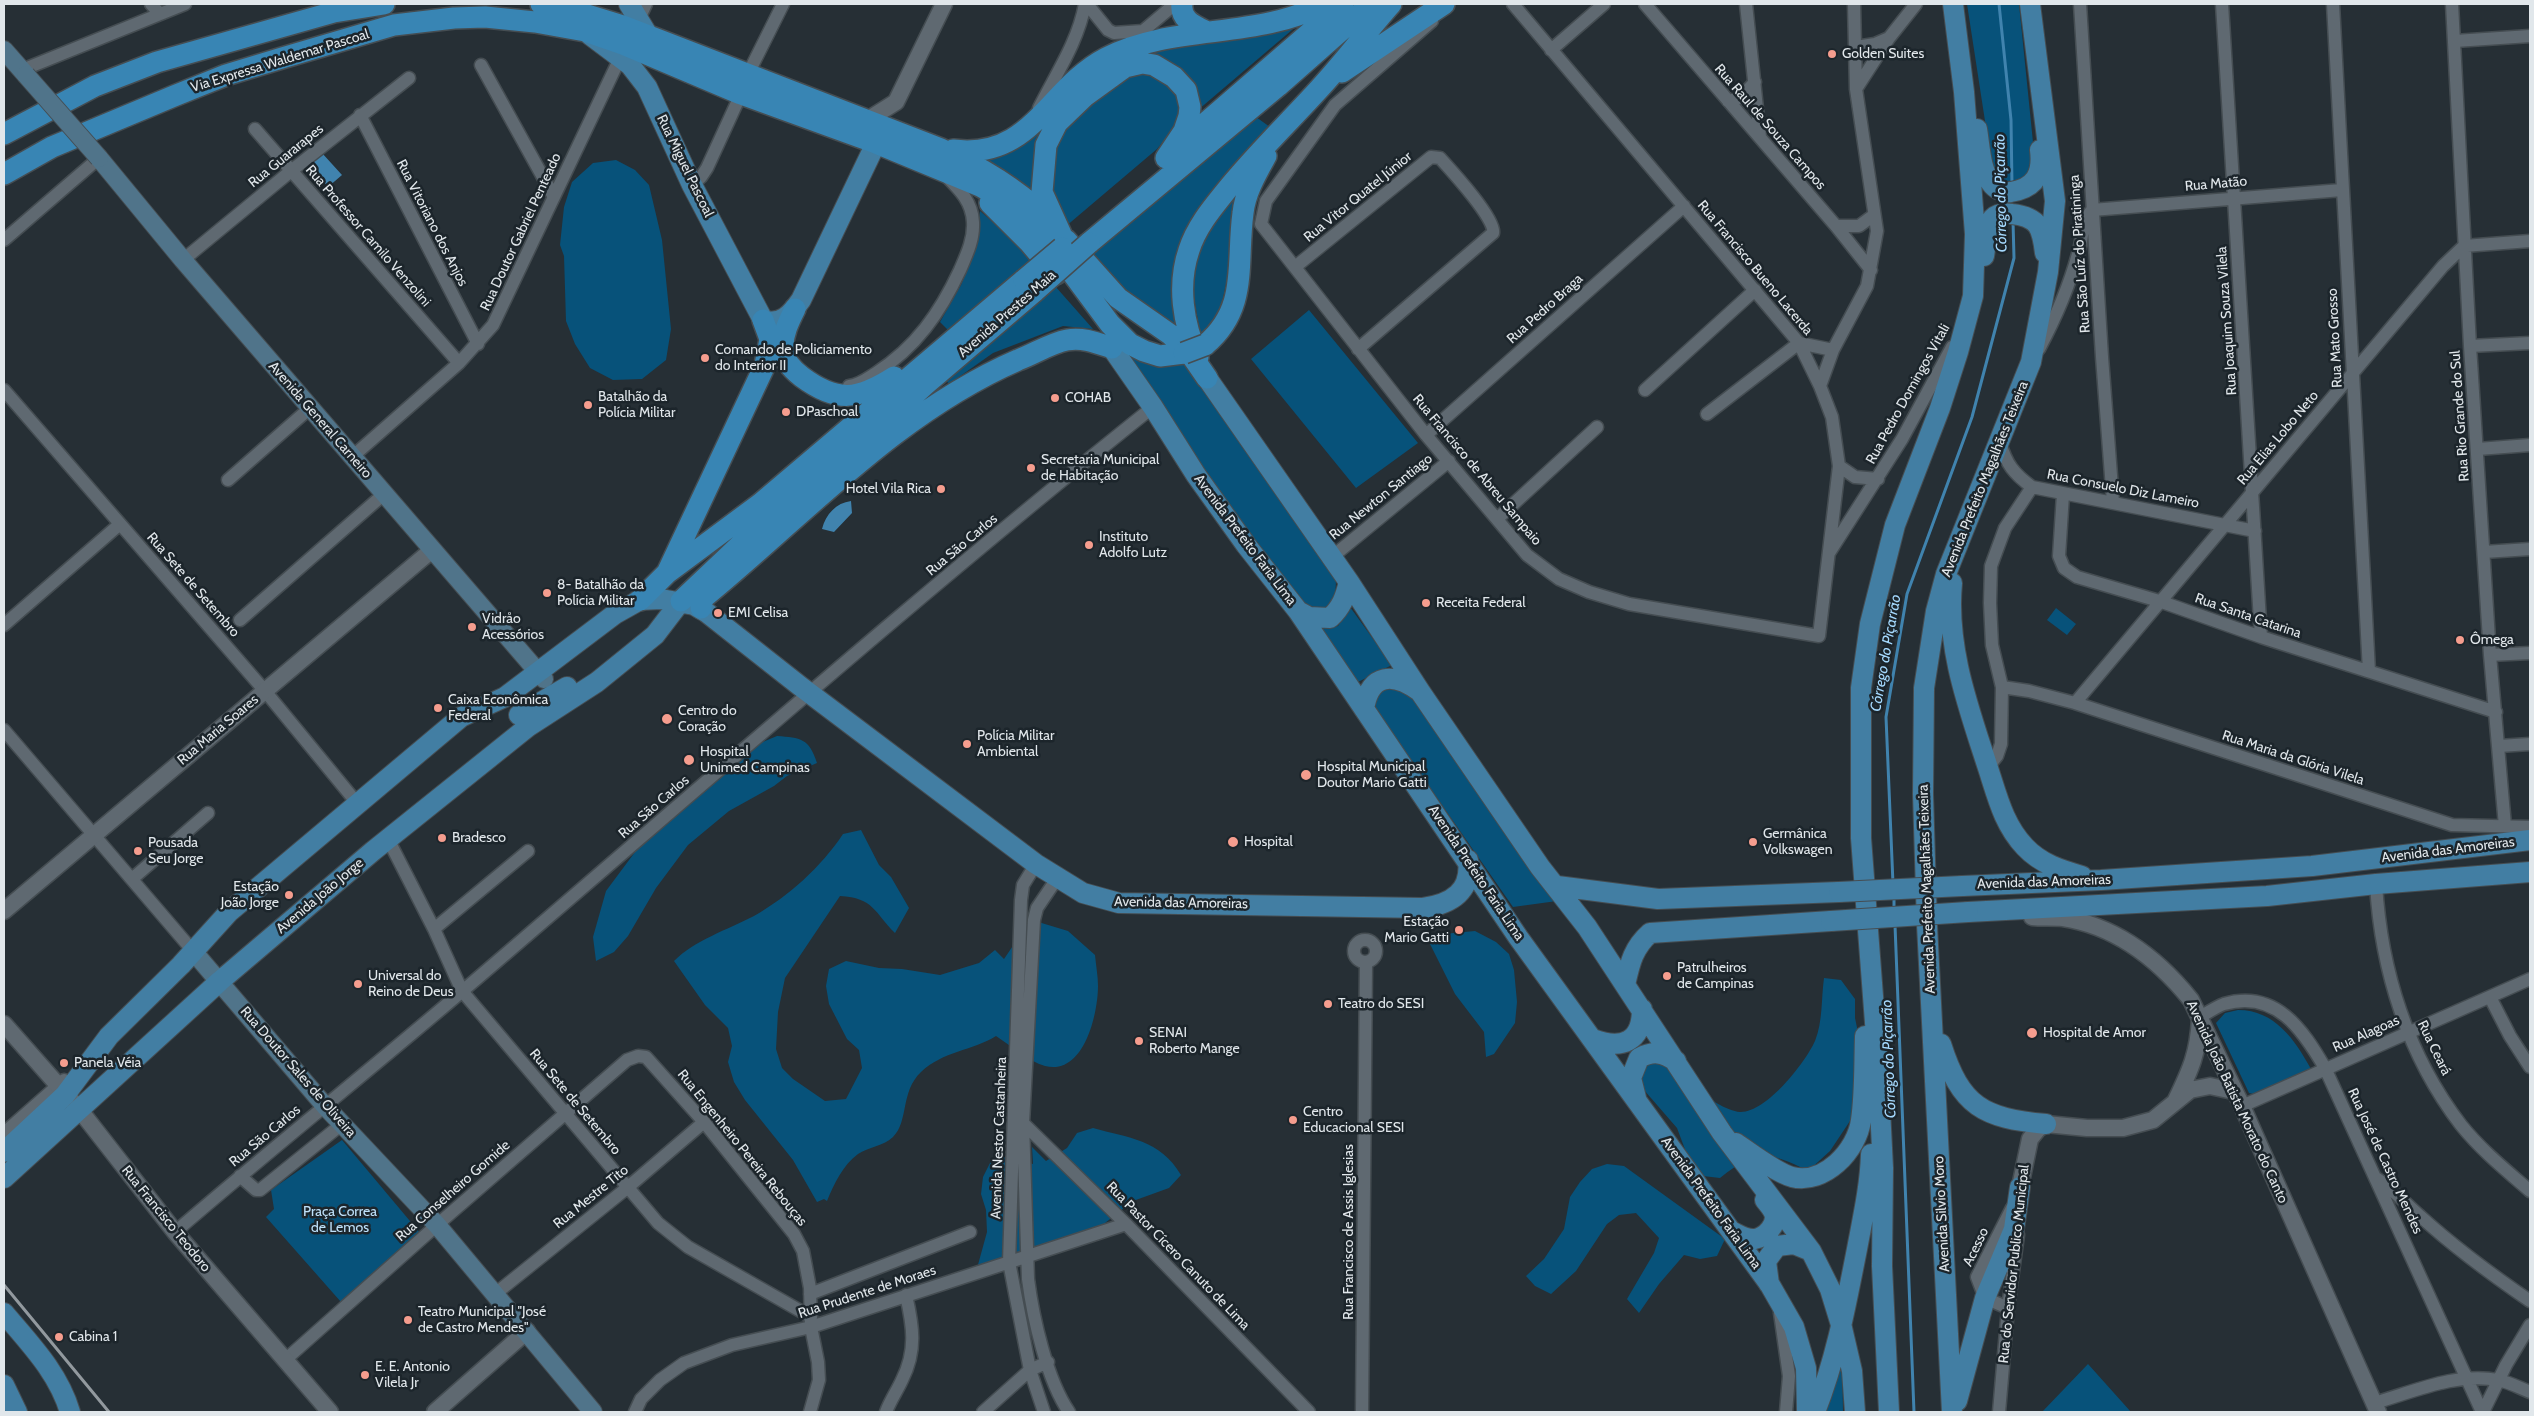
<!DOCTYPE html>
<meta charset="utf-8">
<style>
body{margin:0}
#map{position:relative;width:2534px;height:1416px;overflow:hidden;background:#262f35;font-family:Cabin,sans-serif}
canvas{display:block}
.frame{position:absolute;inset:0;border:5px solid #e1e7eb;pointer-events:none}
</style>
<div id="map">
<canvas width="2534" height="1416"></canvas>
<div class="frame"></div>
</div>
<script>
const c = document.querySelector('canvas').getContext('2d');
c.lineJoin = 'round';
function fill(path, color) { c.fillStyle = color; c.fill(path, 'evenodd'); }
function strokePath(path, color, width, dash) { c.strokeStyle = color; c.lineWidth = width; c.lineCap = dash ? 'butt' : 'round'; c.setLineDash(dash || []); c.stroke(path); }
function drawText(font, color, halo, rows, align = 'center') {
  c.font = font + ' Cabin,sans-serif'; c.lineWidth = 5; c.setLineDash([]); c.textBaseline = 'middle'; c.strokeStyle = halo; c.fillStyle = color; for (const [text, x, y, turn = 0] of rows) {
    c.save(); c.translate(x, y); c.rotate((+turn || 0) * Math.PI / 180); c.textAlign = isNaN(turn) ? turn : align; if (halo) c.strokeText(text, 0, 0); c.fillText(text, 0, 0); c.restore();
  }
}
fill(new Path2D(`
 M1967 4H2019L2035 162 2025 180 2006 181 1993 173Z
 M1299 24 1198 110V89L1178 68 1149 52Z
 M1149 72 1171 83 1181 101 1176 126 1157 149 1065 227 1047 190 1052 146 1086 107 1121 78Z
 M1256 117 1270 127 1184 236 1182 334 1147 312 1088 255Z
 M1044 125 1035 199 979 157C1007 151 1025 147 1044 125Z
 M616 160 635 170 649 185 662 240 671 329 666 360 642 379 613 380 590 368 575 344 566 321 564 256 560 245 564 207 572 182 593 163Z
 M1241 186 1228 275 1219 316 1201 338 1191 280 1208 229Z
 M980 211 1034 257 951 333 940 322 961 285 977 245Z
 M1055 286 1093 329 1063 326 993 353 949 384 945 379Z
 M1309 310 1418 443 1356 488 1251 359Z
 M1123 350 1188 362 1336 580 1335 604 1319 609 1299 603 1203 472Z
 M1350 607 1392 665 1358 682 1318 629 1338 626Z
 M2056 608 2076 624 2067 635 2047 620Z
 M1397 686 1415 696 1557 901 1513 907 1375 709 1377 696 1385 687Z
 M777 736C801 738 809 738 817 763L787 776 774 786 729 811 688 845 656 888 628 936 614 952 596 961 593 937 606 891 638 848 746 749Z
 M861 830 879 865 891 877 909 908 895 933C874 912 874 898 840 896L785 978 778 1012 776 1049 782 1068 793 1079 825 1101 846 1099 862 1068 859 1050 847 1039 829 1004 826 986 829 969 846 961 879 968 902 969 940 975 979 963 995 950 1004 959 1023 931 1035 921 1068 931 1095 955C1096 966 1098 976 1098 986 1098 1014 1084 1076 1045 1066 1028 1061 1010 1045 996 1036 972 1051 943 1051 921 1072 900 1092 909 1121 893 1137 884 1146 868 1147 858 1154 843 1165 834 1184 827 1201L824 1199 817 1202 793 1160 745 1100 734 1082 728 1062 732 1046 728 1028 705 1005 674 961C695 940 727 930 754 916 789 896 821 867 843 834Z
 M1475 931 1496 942 1509 954 1514 970 1517 1002 1515 1023 1494 1054 1486 1057 1484 1032 1455 994 1430 944 1443 934Z
 M1824 978 1841 980 1855 999V1018L1869 1085 1850 1121 1830 1151 1808 1171C1768 1151 1757 1149 1720 1178L1703 1176 1689 1160 1677 1128 1644 1090 1633 1062 1643 1047C1663 1063 1715 1110 1740 1112 1766 1113 1805 1063 1815 1041 1823 1021 1821 1000 1824 978Z
 M2238 1010C2275 1010 2295 1040 2311 1069L2258 1095 2249 1093 2216 1023 2225 1013Z
 M1093 1128C1128 1138 1160 1139 1181 1175L1169 1188 1133 1201 1105 1223 1111 1229 976 1272 987 1232 986 1210 981 1194 983 1177 991 1161 1007 1156 1033 1164 1032 1147 1046 1161 1067 1148 1077 1133Z
 M342 1140 420 1233 341 1302 266 1217 274 1209 271 1190Z
 M1607 1164 1624 1166 1725 1239 1717 1256 1700 1259 1684 1255 1659 1284 1639 1313 1627 1299 1654 1253 1659 1238 1636 1213 1619 1215 1607 1224 1576 1271 1551 1294 1535 1286 1526 1276 1544 1259 1564 1229 1570 1197 1580 1182 1592 1169Z
 M1842 1352 1843 1412H1821Z
 M2088 1364 2131 1412H2042Z`), '#07527a');
fill(new Path2D(`
 M322 153 342 175 328 187 308 165Z
 M851 501 852 513 834 532 822 529C826 514 836 503 851 501Z`), '#4083ae');
strokePath(new Path2D(`
 M1999 4 2011 120 2012 185
 M1893 884 1886 717 1907 594 1972 417 2014 258 2013 221
 M1894 897V911
 M1895 925 1914 1412`), '#4083ae', 3);
const minor = new Path2D(`
 M151 4 160 14
 M1087 4 1108 30 1114 33 1143 31 1175 4
 M1645 4 1836 226 1871 270
 M1746 4 1760 137
 M2080 4 2102 357 2113 502
 M2222 4 2261 637
 M2333 4 2369 671
 M2452 4 2470 346 2490 655 2505 826
 M638 21 646 4
 M1432 21 1335 105 1266 201 1261 224 1426 435 1527 555 1559 579 1589 592 1629 604 1819 636 1839 466 1832 417 1820 386 1799 343 1513 4
 M2455 41 2530 36
 M1856 47 1875 44 1889 38
 M1551 50 1604 4
 M481 65 554 197
 M22 70 185 4
 M748 74 783 4
 M1856 89 1889 38 1916 4
 M1728 101 1740 98 1755 82
 M1039 108C1056 74 1078 42 1085 4
 M360 115 478 344
 M255 129 459 363
 M692 185 701 177 707 168 741 94
 M2092 210 2342 190
 M1836 226H1859L1874 215
 M4 240 99 158
 M183 260 291 171 409 78
 M1295 267 1431 157 1440 158C1450 169 1497 220 1493 233L1358 349
 M2470 346 2530 343
 M2039 349C2055 319 2069 287 2078 254 2083 239 2081 222 2092 210
 M849 386C859 385 868 378 876 373 916 347 940 313 960 270 967 254 974 239 973 222 972 202 960 190 947 177
 M1820 386 1833 350 1867 286 1877 231 1856 89 1854 4
 M4 390 265 691 357 803
 M1645 390 1755 290
 M1707 414 1799 343 1833 350
 M1426 435 1684 206
 M2000 442C2006 464 2014 474 2032 487
 M2478 449 2530 445
 M352 457 459 363 493 325 620 58
 M1839 466 1855 477 1878 479
 M228 480 310 408
 M2063 494 2059 556 2064 568 2077 577 2159 601 2261 637 2496 712
 M1497 519 1597 427
 M2484 552 2530 549
 M1829 553 1902 439 1952 347
 M1332 557 1449 461
 M240 620 384 494
 M4 625 120 524
 M2490 655 2530 653
 M2002 687 2029 691 2075 703 2452 825 2530 827
 M2075 703 2443 266 2464 246 2530 241
 M4 730 193 951
 M2499 746 2530 744
 M1988 767 1997 756 2001 744 2002 687 1992 645 1990 603 1991 566 2005 528 2032 487 2255 531
 M388 839 434 929 462 991 658 1223 688 1247 811 1317
 M1036 864 1023 885 1021 900 1009 1262 1030 1370 1044 1412
 M1058 877 1037 908 1034 920 1023 1123 1028 1279C1033 1318 1047 1380 1069 1412
 M132 879 208 813
 M2376 884C2381 971 2408 1056 2461 1125 2481 1150 2507 1171 2530 1191
 M434 929 528 851
 M1354 951a11 11 0 1 1 22 0a11 11 0 1 1-22 0Z
 M2490 997 2510 1036 2530 1067
 M2200 1017C2207 1013 2216 1007 2224 1004 2276 989 2303 1030 2325 1068L2482 1412
 M2242 1106 2530 979
 M1023 1123 1126 1224 1309 1412
 M4 1133 64 1080
 M240 1176 256 1190H260L342 1124
 M2376 1178C2393 1189 2405 1203 2420 1216 2454 1247 2492 1275 2530 1301
 M175 1232C271 1149 370 1070 466 988 694 793 919 594 1153 407
 M495 1294 627 1188 704 1122
 M810 1294 970 1232
 M2008 1308 1985 1298 1977 1277 2012 1208
 M1780 1313 1789 1376 1786 1412
 M285 1360 437 1225 627 1060 638 1056 646 1057 704 1122 794 1234 803 1251 810 1288 811 1327 818 1362 819 1380 810 1412
 M2374 1403C2413 1392 2456 1372 2498 1380 2509 1382 2520 1388 2530 1392
 M635 1412 641 1399 660 1380 684 1363 732 1345 811 1327 1126 1224
 M886 1412C890 1401 897 1391 902 1380 917 1350 913 1326 906 1295
 M983 1412 1030 1370 1048 1362
 M1362 1412 1366 963
 M1999 1412 2008 1308 2018 1235
 M2483 1412 2506 1365 2530 1325`);
const tertiary = new Path2D(`
 M869 119 896 102 944 4
 M4 911 432 550
 M2032 917C2042 918 2052 917 2063 918 2116 926 2158 959 2191 1000L2242 1106 2378 1412
 M4 1024 79 1109 175 1232 330 1412
 M2176 1100C2191 1069 2198 1053 2200 1019
 M2020 1187 2030 1139 2038 1129 2046 1124 2087 1128H2123L2153 1120 2190 1090 2210 1086 2233 1091
 M435 1412 527 1331`);
const secondary = new Path2D(`
 M4 50 26 75
 M99 158 183 260 544 679
 M193 951 325 1106 437 1225 593 1412`);
const primary = new Path2D(`
 M629 4 649 37
 M590 35 630 65 647 87 692 185 763 320C781 326 791 314 801 300L876 143
 M1977 129C1980 146 1980 169 1991 183 1995 189 2003 193 2011 192 2035 188 2043 174 2040 150
 M1984 256C1986 245 1986 227 1993 218 1998 213 2005 213 2012 214 2039 217 2042 228 2045 253
 M1112 348 1153 407 1196 475 1246 545 1298 611 1518 937 1770 1285 1794 1327 1806 1368 1807 1412
 M1207 378 1349 582 1421 693 1540 867 1587 927 1722 1133 1811 1251 1830 1289 1842 1328 1852 1371 1855 1412
 M1952 583C1946 647 1968 706 1987 765 1997 795 2003 824 2025 847 2041 864 2061 870 2082 876
 M1298 611 1309 617 1330 618C1342 607 1345 597 1349 582
 M1364 709C1370 672 1394 673 1419 691
 M519 715 567 687
 M1557 886 1658 899 1839 892
 M1962 886 2101 880 2312 866 2530 840
 M1968 912 2267 896 2376 884 2530 872
 M1625 985C1630 963 1633 948 1650 933L1831 921
 M1593 1039C1622 1050 1642 1042 1642 1009
 M1941 1044C1961 1107 1983 1118 2046 1124
 M1636 1098 1631 1078 1639 1058C1654 1050 1663 1053 1676 1061
 M1736 1143C1751 1153 1775 1172 1792 1177 1824 1185 1857 1151 1861 1120 1865 1093 1864 1064 1865 1036
 M4 1152 65 1095 109 1036 181 965 229 912 461 717 505 697 615 614 640 600 661 599 694 605 706 612 800 686 1036 864 1083 893 1119 903 1423 908C1452 904 1472 891 1468 860
 M4 1178 220 981 373 851 529 726 597 682 655 635 681 601
 M1733 1232C1739 1235 1747 1240 1755 1239 1766 1237 1778 1224 1774 1213 1772 1208 1768 1204 1765 1200
 M1769 1284 1766 1261 1777 1246 1794 1244 1811 1251
 M4 1313C30 1344 58 1372 70 1412
 M4 1385 17 1412
 M1957 1401 1985 1298 2014 1229 2020 1187
 M1815 1412C1836 1359 1846 1305 1857 1249 1863 1217 1870 1186 1871 1154
 M1889 1412 1882 1266 1883 1168 1877 1049 1861 838V688L1870 624 1895 525 1940 408 1958 352 1973 296 1975 234 1964 92 1953 4
 M1952 1412 1927 925 1923 794 1924 688 1936 611 1946 574 2031 362 2048 272 2055 201 2030 4`);
const trunk = new Path2D(`
 M541 4 571 10 623 26 941 149C979 166 1013 186 1044 215
 M1182 4C1180 19 1193 25 1205 31
 M1342 72 1444 4
 M4 134 95 86 157 62 334 12 384 4
 M1179 146 1343 4
 M953 150C1032 160 1047 89 1106 58 1174 23 1257 40 1323 4
 M4 174 52 147 174 96 226 75 282 58 394 25 454 18 485 17 535 22 585 31 623 44 741 94 876 143 980 186 1006 201 1047 239 1110 324 1130 344 1144 351 1160 356 1184 353
 M990 203 1029 242 1056 274
 M1061 234 1042 192 1046 145 1057 123 1085 96 1125 67 1142 63 1154 65 1174 77 1186 90 1190 107 1189 116 1184 131 1166 158
 M1066 240 1118 298 1171 335 1187 349 1207 378
 M1089 243 1278 86 1371 4
 M795 309C789 321 782 335 783 349 784 361 794 371 802 377 837 403 858 400 894 377
 M1205 345C1249 308 1236 264 1243 213 1245 193 1256 174 1266 156
 M1198 357C1183 324 1177 285 1189 250 1197 225 1214 206 1230 186 1258 152 1290 121 1320 88 1345 61 1367 31 1391 4
 M667 573 765 365 770 339 763 320
 M640 600 667 573 760 504 1024 280
 M681 601 742 543 857 447 926 384 1035 291
 M701 608 702 599C805 515 894 414 1018 360 1034 354 1051 343 1067 340 1083 337 1097 343 1112 348`);
strokePath(minor, '#454d52', 15);
strokePath(tertiary, '#454d52', 19);
strokePath(secondary, '#454d52', 20);
strokePath(primary, '#454d52', 22);
strokePath(trunk, '#454d52', 24);
strokePath(minor, '#5f6971', 12);
strokePath(tertiary, '#5f6971', 16);
strokePath(secondary, '#50748a', 18);
strokePath(primary, '#427ea3', 20);
strokePath(trunk, '#3885b4', 21);
strokePath(new Path2D(`
 M4 1285 109 1412`), '#92999e', 3);
const secondaryBridge = new Path2D(`
 M26 75 99 158`);
const primaryBridge = new Path2D(`
 M1839 892 1962 886
 M1831 921 1968 912`);
const trunkBridge = new Path2D(`
 M1024 280 1062 248
 M1035 291 1089 243
 M1184 353 1205 345`);
strokePath(secondaryBridge, '#454d52', 20, []);
strokePath(primaryBridge, '#454d52', 22, []);
strokePath(trunkBridge, '#454d52', 24, []);
strokePath(secondaryBridge, '#50748a', 18);
strokePath(primaryBridge, '#427ea3', 20);
strokePath(trunkBridge, '#3885b4', 21);
for (const [x, y, r, color] of [
 [1832,54,5,"#f59d8e"],
 [705,358,5,"#f59d8e"],
 [1055,398,5,"#f59d8e"],
 [588,405,5,"#f59d8e"],
 [786,412,5,"#f59d8e"],
 [1031,468,5,"#f59d8e"],
 [941,489,5,"#f59d8e"],
 [1089,545,5,"#f59d8e"],
 [547,593,5,"#f59d8e"],
 [1426,603,5,"#f59d8e"],
 [718,613,5,"#f59d8e"],
 [472,627,5,"#f59d8e"],
 [2460,640,5,"#f59d8e"],
 [438,708,5,"#f59d8e"],
 [667,719,6,"#f59d8e"],
 [967,744,5,"#f59d8e"],
 [689,760,6,"#f59d8e"],
 [1306,775,6,"#f59d8e"],
 [442,838,5,"#f59d8e"],
 [1233,842,6,"#f59d8e"],
 [1753,842,5,"#f59d8e"],
 [138,851,5,"#f59d8e"],
 [289,895,5,"#f59d8e"],
 [1459,930,5,"#f59d8e"],
 [1667,976,5,"#f59d8e"],
 [358,984,5,"#f59d8e"],
 [1328,1004,5,"#f59d8e"],
 [2032,1033,6,"#f59d8e"],
 [1139,1041,5,"#f59d8e"],
 [64,1063,5,"#f59d8e"],
 [1293,1120,5,"#f59d8e"],
 [408,1320,5,"#f59d8e"],
 [59,1337,5,"#f59d8e"],
 [365,1375,5,"#f59d8e"]
]) { const dot = new Path2D(); dot.arc(x, y, r, 0, 2 * Math.PI); c.fillStyle = color; c.fill(dot); strokePath(dot, '#1c252b', 2); }
drawText('14px', '#e1e7eb', '#1c252b', [
 ["Golden Suites",1842,54],
 ["Comando de Policiamento",715,350],
 ["do Interior II",715,366],
 ["Batalhão da",598,397],
 ["Polícia Militar",598,413],
 ["COHAB",1065,398],
 ["DPaschoal",796,412],
 ["Secretaria Municipal",1041,460],
 ["de Habitação",1041,476],
 ["Hotel Vila Rica",931,489,"right"],
 ["Instituto",1099,537],
 ["Adolfo Lutz",1099,553],
 ["8- Batalhão da",557,585],
 ["Polícia Militar",557,601],
 ["Receita Federal",1436,603],
 ["EMI Celisa",728,613],
 ["Vidråo",482,619],
 ["Acessórios",482,635],
 ["Ômega",2470,640],
 ["Caixa Econômica",448,700],
 ["Federal",448,716],
 ["Centro do",678,711],
 ["Coração",678,727],
 ["Polícia Militar",977,736],
 ["Ambiental",977,752],
 ["Hospital",700,752],
 ["Unimed Campinas",700,768],
 ["Hospital Municipal",1317,767],
 ["Doutor Mario Gatti",1317,783],
 ["Germânica",1763,834],
 ["Volkswagen",1763,850],
 ["Bradesco",452,838],
 ["Hospital",1244,842],
 ["Pousada",148,843],
 ["Seu Jorge",148,859],
 ["Estação",279,887,"right"],
 ["João Jorge",279,903,"right"],
 ["Estação",1449,922,"right"],
 ["Mario Gatti",1449,938,"right"],
 ["Patrulheiros",1677,968],
 ["de Campinas",1677,984],
 ["Universal do",368,976],
 ["Reino de Deus",368,992],
 ["Teatro do SESI",1338,1004],
 ["SENAI",1149,1033],
 ["Roberto Mange",1149,1049],
 ["Hospital de Amor",2043,1033],
 ["Panela Véia",74,1063],
 ["Centro",1303,1112],
 ["Educacional SESI",1303,1128],
 ["Teatro Municipal \"José",418,1312],
 ["de Castro Mendes\"",418,1328],
 ["Cabina 1",69,1337],
 ["E. E. Antonio",375,1367],
 ["Vilela Jr",375,1383]
], 'left');
drawText('14px', '#e1e7eb', '#1c252b', [
 ["Via Expressa Waldemar Pascoal",280,61,-17],
 ["Rua Raul de Souza Campos",1770,127,49],
 ["Rua Guararapes",286,156,-39],
 ["Rua Miguel Pascoal",685,166,64],
 ["Rua Matão",2216,184,-5],
 ["Rua Vitor Quatel Júnior",1358,197,-39],
 ["Rua Vitoriano dos Anjos",432,223,63],
 ["Rua Doutor Gabriel Penteado",521,232,-65],
 ["Rua Professor Camilo Venzolini",368,236,49],
 ["Rua São Luíz do Piratininga",2080,254,-94],
 ["Rua Francisco Bueno Lacerda",1755,268,50],
 ["Rua Pedro Braga",1545,309,-42],
 ["Avenida Prestes Maia",1007,314,-41],
 ["Rua Joaquim Souza Vilela",2227,321,-94],
 ["Rua Mato Grosso",2335,338,-93],
 ["Rua Pedro Domingos Vitali",1908,394,-61],
 ["Rua Rio Grande do Sul",2460,416,-94],
 ["Avenida General Carneiro",320,420,49],
 ["Rua Elias Lobo Neto",2278,438,-50],
 ["Rua Francisco de Abreu Sampaio",1477,470,50],
 ["Avenida Prefeito Magalhães Teixeira",1985,479,-68],
 ["Rua Consuelo Diz Lameiro",2123,489,11],
 ["Rua Newton Santiago",1381,497,-39],
 ["Avenida Prefeito Faria Lima",1245,540,53],
 ["Rua São Carlos",962,545,-40],
 ["Rua Sete de Setembro",193,585,49],
 ["Rua Santa Catarina",2248,616,19],
 ["Rua Maria Soares",218,730,-40],
 ["Rua Maria da Glória Vilela",2293,758,18],
 ["Rua São Carlos",654,807,-41],
 ["Avenida das Amoreiras",2448,850,-7],
 ["Avenida Prefeito Faria Lima",1476,873,56],
 ["Avenida das Amoreiras",2044,882,-2],
 ["Avenida Prefeito Magalhães Teixeira",1927,889,-92],
 ["Avenida João Jorge",320,896,-40],
 ["Avenida das Amoreiras",1181,903,1],
 ["Rua Alagoas",2366,1034,-24],
 ["Rua Ceará",2434,1048,64],
 ["Rua Doutor Sales de Oliveira",298,1072,49],
 ["Rua Sete de Setembro",575,1102,50],
 ["Avenida João Batista Morato do Canto",2237,1102,65],
 ["Rua São Carlos",265,1136,-40],
 ["Avenida Nestor Castanheira",999,1138,-88],
 ["Rua Engenheiro Pereira Rebouças",742,1148,51],
 ["Rua José de Castro Mendes",2385,1161,65],
 ["Rua Conselheiro Gomide",453,1191,-41],
 ["Rua Mestre Tito",591,1197,-39],
 ["Avenida Prefeito Faria Lima",1711,1203,54],
 ["Avenida Silvio Moro",1942,1214,-93],
 ["Rua Francisco Teodoro",166,1219,51],
 ["Rua Francisco de Assis Iglesias",1349,1232,-90],
 ["Acesso",1976,1247,-64],
 ["Rua Pastor Cícero Canuto de Lima",1178,1256,46],
 ["Rua do Servidor Publico Municipal",2014,1264,-84],
 ["Rua Prudente de Moraes",867,1292,-18]
]);
drawText('14px', '#bee1fa', '#1c252b', [
 ["Praça Correa",340,1212],
 ["de Lemos",340,1228]
]);
drawText('italic 15px', '#a5d9fe', '#1c252b', [
 ["Córrego do Piçarrão",2001,193,-91],
 ["Córrego do Piçarrão",1886,653,-80],
 ["Córrego do Piçarrão",1889,1059,-92]
]);
</script>
